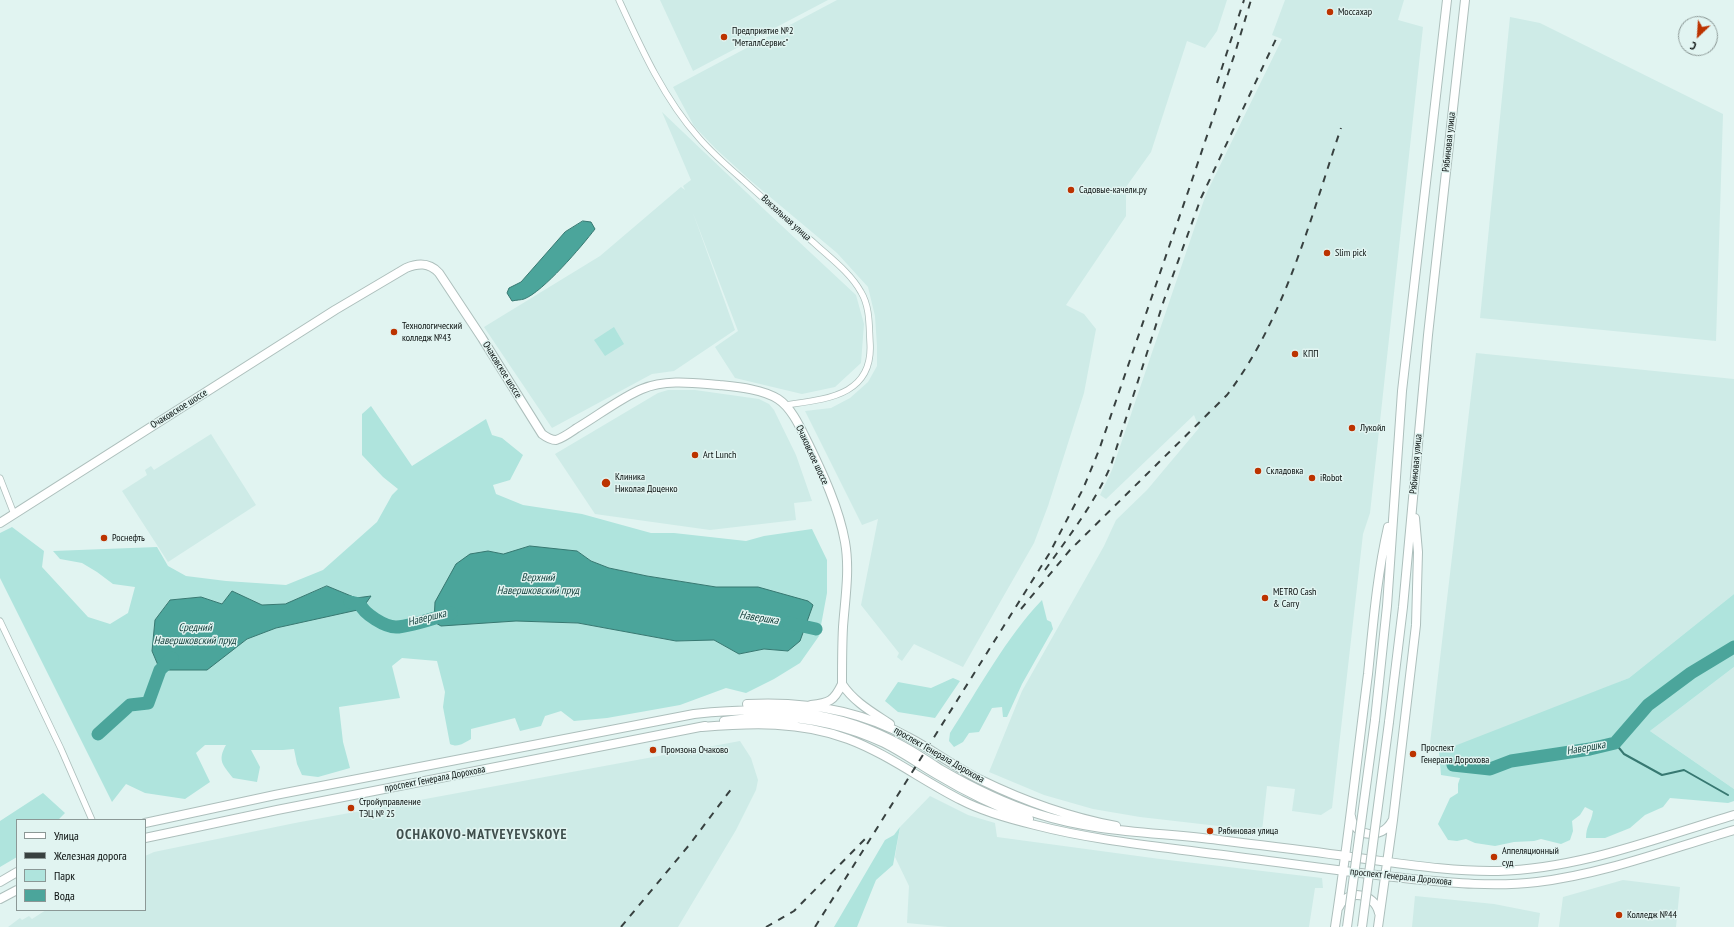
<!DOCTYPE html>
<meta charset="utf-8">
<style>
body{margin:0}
#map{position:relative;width:1734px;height:927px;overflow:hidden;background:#e1f4f1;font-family:"PT Sans Narrow",sans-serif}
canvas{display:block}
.legend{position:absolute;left:16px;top:819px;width:130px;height:92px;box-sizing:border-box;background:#e1f4f1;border:1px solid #8b9896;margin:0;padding:5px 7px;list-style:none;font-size:12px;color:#090f0e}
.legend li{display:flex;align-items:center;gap:8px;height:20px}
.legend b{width:20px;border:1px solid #8b9896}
.north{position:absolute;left:1678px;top:16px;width:40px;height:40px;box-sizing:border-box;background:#e1f4f1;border:1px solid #8b9896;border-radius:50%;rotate:205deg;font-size:11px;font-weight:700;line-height:16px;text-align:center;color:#090f0e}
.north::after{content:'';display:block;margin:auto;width:14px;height:18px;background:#bc3300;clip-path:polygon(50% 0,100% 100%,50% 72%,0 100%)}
</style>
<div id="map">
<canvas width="1734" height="927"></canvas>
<ul class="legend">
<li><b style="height:5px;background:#fff"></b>Улица</li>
<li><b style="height:5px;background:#384140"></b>Железная дорога</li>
<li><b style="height:11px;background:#afe4dd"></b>Парк</li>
<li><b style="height:11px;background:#4ba59b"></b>Вода</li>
</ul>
<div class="north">С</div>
</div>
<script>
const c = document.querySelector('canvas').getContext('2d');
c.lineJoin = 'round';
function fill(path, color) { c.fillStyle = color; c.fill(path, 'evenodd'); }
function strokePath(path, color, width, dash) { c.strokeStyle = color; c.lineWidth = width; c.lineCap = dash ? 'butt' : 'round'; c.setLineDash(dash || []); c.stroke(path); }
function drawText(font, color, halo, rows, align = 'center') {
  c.font = font + ' "PT Sans Narrow",sans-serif'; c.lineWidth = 3; c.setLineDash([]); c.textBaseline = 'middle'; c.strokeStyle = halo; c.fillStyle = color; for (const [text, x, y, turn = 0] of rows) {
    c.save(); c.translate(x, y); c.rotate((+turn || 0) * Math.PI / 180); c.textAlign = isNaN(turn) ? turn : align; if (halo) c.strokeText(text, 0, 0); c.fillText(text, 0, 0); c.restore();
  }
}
fill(new Path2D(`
 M660 0H828L693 71Z
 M837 0H1227L1217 31 1205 48 1187 41 1151 152 1126 187V216L1066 305 1084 314 1096 329 1084 393 1048 506 1034 543 963 667 914 644 902 661 897 657 899 653 861 605 878 519 862 525 805 411 831 408 850 398 868 382 877 366V346L875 316 868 287 837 253 751 181 716 149 694 126 673 87Z
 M1285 0H1404L1398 20 1423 27 1370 513 1363 534 1332 808 1321 815 1292 811 1295 789 1267 786 1262 831 1140 817 1093 809 1044 795 989 772 1022 691 1104 546 1116 520 1147 490 1199 428 1194 415 1106 499 1100 495 1112 470 1206 194 1282 39 1272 35Z
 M1510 17 1540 23 1723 114 1716 341 1480 318Z
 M662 112 767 212 856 295 864 324 861 363 835 387 802 394 735 378 715 347 738 331 693 213 735 330 674 371 652 374 552 428 484 327 600 256 681 187 685 190 683 186 691 180Z
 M1476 353 1734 379V594L1629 678 1455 752H1429Z
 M668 390H695L759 399 769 404 774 410 796 455 812 501 794 503 796 520 710 530 595 514 555 454 658 393Z
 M211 434 256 505 168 562 122 491 147 475 145 470 151 466 154 470Z
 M1734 667V789L1650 731Z
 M740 741 751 758 758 780 756 790 736 830 678 927H8L20 918 22 920 29 916 32 919 46 910H145V856L154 852 295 823Z
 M930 796 968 815 995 823 997 837 1160 859 1322 878 1323 888H1315L1309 927H948L907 923 909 886 895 857 900 827Z
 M1623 880 1680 887 1676 927H1559L1563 897Z
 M1415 896 1494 904 1540 913 1538 927H1412Z`), '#ceebe7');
fill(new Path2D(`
 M614 327 624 344 605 356 594 340Z
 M371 406 412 466 486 419 492 435 502 438 523 455 510 480 493 485 496 494 523 505 582 514 651 533H674L746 541 764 536 812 529 827 560V593L819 636 800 663 774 679 746 693 726 688 680 705 607 718 574 721 561 711 545 716 541 726 520 731 515 718 471 729V739C464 743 458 748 450 744L443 707 445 692 437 661 402 658 392 666 400 698 339 707 343 742 350 768 318 777 302 775 297 764 294 749 283 750H251L260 767 257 782 233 778C223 765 217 761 226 745H205L196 753 210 782 185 799 145 793 126 784 112 802 0 578V533L12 527 44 551 42 567 88 617 110 624 128 613 135 587 113 584 97 572 82 563 60 559 53 551 157 547 168 566 186 576 226 581 286 585 323 570 377 522 392 495 398 489 383 477 362 455V414ZM488 551 503 554 577 551 591 561 609 568 647 576 716 587H758L788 651 764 649 739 654 714 640 676 641 578 623 516 621ZM327 586 356 598 371 596 314 619 276 628 247 639 207 669 160 670 152 651 155 621 169 600 201 597 222 604 232 591 262 605 285 604Z
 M1734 594V667L1650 731 1734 789V801L1728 803 1670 798 1663 807 1645 815 1630 828 1605 838H1586C1586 825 1591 824 1593 811L1585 807 1580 815 1572 821 1573 831 1570 840 1561 844 1541 839 1534 841 1514 842 1495 846 1475 843 1466 839 1457 841 1448 840 1438 824 1450 798 1458 793V784L1460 778 1441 775 1439 752 1629 678Z
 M1042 600 1047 620 1051 622 1053 629 1022 684 1007 717H1003L1002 707 992 708 979 732 969 733 963 742 954 747 949 741 950 733C978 690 1007 636 1042 600Z
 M953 678 960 681 935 718 898 712 885 701 898 682 931 688Z
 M43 793 65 813 58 820H17V857L0 867V821Z
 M900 827 893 865 876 880 857 927H834L885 840 894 835Z`), '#afe4dd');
const water = new Path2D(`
 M583 221 591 222 595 229C582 246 543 292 524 299 521 300 516 300 512 301L507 293 509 288 521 282 565 232Z
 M530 546 577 551 591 561 609 568 647 576 716 587H758L808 601 813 605 800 641 788 651 764 649 739 654 714 640 676 641 578 623 516 621 441 626 434 622 435 602 456 564 470 554 488 551 503 554Z
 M327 586 356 598 371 596 362 609 276 628 247 639 207 670H160L152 651 155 620 170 600 201 597 222 604 232 591 262 605 285 604Z`);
fill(water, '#4ba59b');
strokePath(water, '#377871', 1);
strokePath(new Path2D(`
 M1615 743 1624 754 1662 775 1684 770 1728 795`), '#377871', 2);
strokePath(new Path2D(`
 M350 602 360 604C364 614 385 627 396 627 409 627 438 617 451 613
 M789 623 816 629
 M98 734 130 705 148 703 160 670 172 658
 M1453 765 1490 769 1511 761 1590 749 1615 743 1648 705 1691 673 1734 647`), '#4ba59b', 13);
const street = new Path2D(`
 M619 0C641 48 664 99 699 138 712 153 728 167 743 180 766 201 789 222 813 242 829 257 850 272 861 292 870 307 869 325 870 342 874 396 826 399 786 405
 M0 478 14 514
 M0 621 61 749 92 820`);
const secondary = new Path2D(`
 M0 523 335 310 406 268C418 263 429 262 439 273L482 338 542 434C546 437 550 440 556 440 563 438 571 432 577 428 596 417 622 397 642 389 666 379 694 383 719 385 738 387 762 389 778 399 792 408 801 429 808 443 823 474 839 508 845 542 850 570 845 599 843 627 842 646 842 665 842 684 834 701 829 703 811 705
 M842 684C854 702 872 712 890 724
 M747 704C804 701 858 709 908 737 933 750 956 768 981 780 1024 801 1069 817 1116 826
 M1375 720 1387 606 1402 391 1447 0
 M724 721C779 712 833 719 884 743 902 752 919 764 936 774 966 792 997 807 1029 819
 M1389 722 1403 607 1428 335 1465 0
 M702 727C751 723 800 721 848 739 888 754 923 781 961 800 984 812 1010 819 1035 825 1093 840 1154 846 1214 854 1280 862 1346 872 1412 879 1453 883 1495 887 1537 882 1604 874 1669 849 1734 830
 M1351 816C1354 838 1382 840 1392 821
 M145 823 275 795 694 714C769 706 835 708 903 746 916 753 928 761 940 769 971 787 1003 803 1038 814 1097 833 1158 832 1219 840 1266 846 1312 851 1358 858 1404 864 1452 872 1498 871 1579 869 1657 838 1734 815
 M145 838 277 810 705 726
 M0 882 17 872
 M0 899 17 890
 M1339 907C1347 888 1375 893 1379 913
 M1335 927C1348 843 1357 759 1368 674 1373 625 1377 575 1388 527
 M1378 927 1393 820 1416 625 1418 552 1415 518`);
strokePath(street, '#adbfbc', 7);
strokePath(secondary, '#adbfbc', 10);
strokePath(street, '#fff', 5.5);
strokePath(secondary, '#fff', 8);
strokePath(new Path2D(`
 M1217 83 1244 0
 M1045 570C1069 536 1095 503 1111 465L1164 300 1201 198 1276 39
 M1021 609 1070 550 1227 395C1286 317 1310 219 1341 128
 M621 927 690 844 732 788
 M766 927 794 911 866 838
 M815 927 1049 554 1083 489 1099 450 1190 186 1235 53 1251 0`), '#384140', 2, [7, 7]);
const secondaryBridge = new Path2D(`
 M1347 927 1375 720
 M1362 927 1389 722`);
strokePath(secondaryBridge, '#adbfbc', 10, []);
strokePath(secondaryBridge, '#fff', 8);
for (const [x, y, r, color] of [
 [1330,12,4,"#bc3300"],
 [724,37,4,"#bc3300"],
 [1071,190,4,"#bc3300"],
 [1327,253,4,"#bc3300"],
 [394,332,4,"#bc3300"],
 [1295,354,4,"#bc3300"],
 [1352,428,4,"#bc3300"],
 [695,455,4,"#bc3300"],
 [1258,471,4,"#bc3300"],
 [1312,478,4,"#bc3300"],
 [606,483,5,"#bc3300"],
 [104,538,4,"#bc3300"],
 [1265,598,4,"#bc3300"],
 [653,750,4,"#bc3300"],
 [1413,754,4,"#bc3300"],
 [351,808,4,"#bc3300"],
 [1210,831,4,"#bc3300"],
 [1494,857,4,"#bc3300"],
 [1619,915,4,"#bc3300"]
]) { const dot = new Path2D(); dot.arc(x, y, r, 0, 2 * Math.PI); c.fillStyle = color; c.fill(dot); strokePath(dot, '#e1f4f1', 1.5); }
drawText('10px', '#090f0e', '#e1f4f1', [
 ["Моссахар",1338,12],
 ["Предприятие №2",732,31],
 ["\"МеталлСервис\"",732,43],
 ["Садовые-качели.ру",1079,190],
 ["Slim pick",1335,253],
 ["Технологический",402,326],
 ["колледж №43",402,338],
 ["КПП",1303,354],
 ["Лукойл",1360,428],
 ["Art Lunch",703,455],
 ["Складовка",1266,471],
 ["Клиника",615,477],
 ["Николая Доценко",615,489],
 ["iRobot",1320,478],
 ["Роснефть",112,538],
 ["METRO Cash",1273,592],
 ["& Carry",1273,604],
 ["Проспект",1421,748],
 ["Генерала Дорохова",1421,760],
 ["Промзона Очаково",661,750],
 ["Стройуправление",359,802],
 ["ТЭЦ № 25",359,814],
 ["Рябиновая улица",1218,831],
 ["Аппеляционный",1502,851],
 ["суд",1502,863],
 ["Колледж №44",1627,915]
], 'left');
drawText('10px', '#090f0e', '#e1f4f1', [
 ["Рябиновая улица",1449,142,-84],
 ["Вокзальная улица",786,218,42],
 ["Очаковское шоссе",502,370,58],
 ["Очаковское шоссе",179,409,-32],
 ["Очаковское шоссе",812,455,65],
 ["Рябиновая улица",1416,464,-85],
 ["проспект Генерала Дорохова",939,755,30],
 ["проспект Генерала Дорохова",435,779,-11],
 ["проспект Генерала Дорохова",1401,877,6]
]);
drawText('italic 11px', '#113c38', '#e1f4f1', [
 ["Верхний",538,578],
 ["Навершковский пруд",538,591],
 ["Навершка",427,618,-14],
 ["Навершка",759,618,9],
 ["Средний",195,628],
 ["Навершковский пруд",195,641],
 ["Навершка",1586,748,-10]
]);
c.letterSpacing = '1px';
drawText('bold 14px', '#3f4f4d', '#e1f4f1', [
 ["OCHAKOVO-MATVEYEVSKOYE",482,835]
]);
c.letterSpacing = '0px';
</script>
